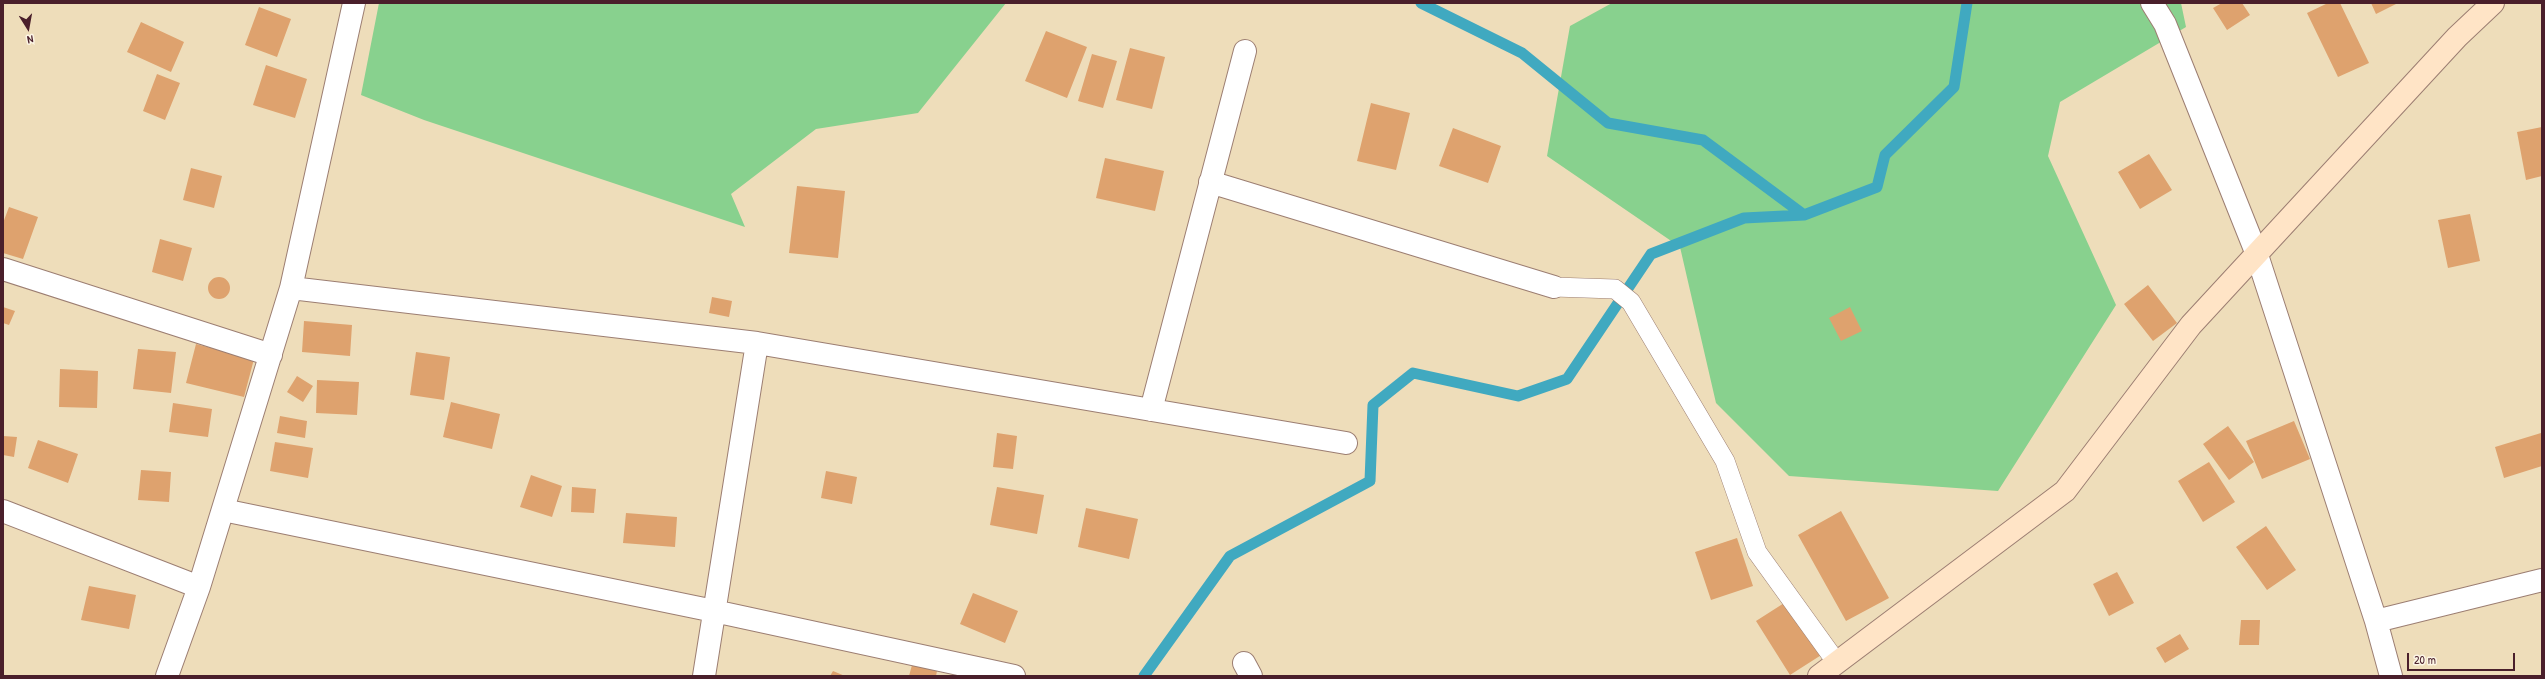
<!DOCTYPE html>
<style>
body{margin:0}
#map{position:relative;width:2545px;height:679px;overflow:hidden;background:#eeddba;font-family:"Patrick Hand",sans-serif}
canvas{display:block}
.frame{position:absolute;inset:0;border:4px solid #4a1f2b;pointer-events:none}
.north{position:absolute;left:8px;top:8px;width:40px;height:40px;-webkit-text-stroke:3px #fcf5e5;paint-order:stroke;rotate:169deg;font-size:11px;font-weight:700;line-height:16px;text-align:center;color:#4a1f2b}
.north::after{content:'';display:block;margin:auto;width:14px;height:18px;background:#4a1f2b;clip-path:polygon(50% 0,100% 100%,50% 72%,0 100%)}
.scale{position:absolute;left:2407px;top:653px;width:108px;height:18px;box-sizing:border-box;border:2px solid #4a1f2b;border-top:0;padding-left:5px;font-size:12px;line-height:14px;white-space:nowrap;color:#4a1f2b;-webkit-text-stroke:3px #fcf5e5;paint-order:stroke}
</style>
<div id="map">
<canvas width="2545" height="679"></canvas>
<div class="frame"></div>
<div class="north">N</div>
<div class="scale">20 m</div>
</div>
<script>
const c = document.querySelector('canvas').getContext('2d');
c.lineJoin = 'round';
function fill(path, color) { c.fillStyle = color; c.fill(path, 'evenodd'); }
function strokePath(path, color, width, dash) { c.strokeStyle = color; c.lineWidth = width; c.lineCap = dash ? 'butt' : 'round'; c.setLineDash(dash || []); c.stroke(path); }
fill(new Path2D(`
 M379 3H1006L918 113 816 129 731 194 745 227 424 120 361 95Z
 M1612 3H2181L2186 27 2060 102 2048 156 2116 305 1998 491 1789 476 1716 403 1680 247 1547 156 1570 26Z`), '#88d18e');
strokePath(new Path2D(`
 M1421 3 1522 53 1608 123 1703 140 1804 215
 M1144 676 1230 556 1370 481 1373 405 1413 373 1518 396 1567 379 1651 254 1744 218 1804 215 1877 187 1885 155 1954 87 1967 3`), '#40a9c0', 11);
fill(new Path2D(`
 M2222 3H2242L2250 15 2227 30 2213 8Z
 M2328 3H2340L2369 63 2338 77 2307 13Z
 M2371 3H2398L2376 14Z
 M259 7 291 19 277 57 245 45Z
 M141 22 184 42 171 72 127 52Z
 M1046 31 1087 47 1067 98 1025 81Z
 M1130 48 1165 57 1152 109 1116 100Z
 M1092 54 1117 61 1103 108 1078 101Z
 M266 65 307 79 295 118 253 105Z
 M157 74 180 83 165 120 143 111Z
 M1371 103 1410 113 1396 170 1357 161Z
 M2542 127V176L2526 180 2517 132Z
 M1453 128 1501 146 1488 183 1439 166Z
 M2149 154 2172 190 2140 209 2118 172Z
 M1105 158 1164 171 1155 211 1096 198Z
 M191 168 222 176 214 208 183 200Z
 M797 186 845 191 838 258 789 253Z
 M9 207 38 217 23 259 3 253V223Z
 M2470 214 2480 261 2448 268 2438 220Z
 M160 239 192 248 183 281 152 272Z
 M208 288a11 11 0 1 1 22 0a11 11 0 1 1-22 0Z
 M2148 285 2177 323 2153 341 2124 304Z
 M712 297 732 301 729 317 709 313Z
 M3 307 15 311 9 325 3 323Z
 M1850 307 1862 331 1841 341 1829 318Z
 M304 321 352 325 350 356 302 352Z
 M196 344 254 359 244 397 186 383Z
 M138 349 176 352 171 393 133 389Z
 M416 352 450 357 444 400 410 395Z
 M60 369 98 371 97 408 59 407Z
 M297 376 313 386 303 402 287 392Z
 M317 380 359 382 357 415 316 413Z
 M451 402 500 414 492 449 443 437Z
 M173 403 212 409 208 437 169 432Z
 M280 416 307 421 305 438 277 433Z
 M2294 421 2310 459 2262 479 2246 441Z
 M2228 426 2254 462 2229 480 2203 444Z
 M997 433 1017 436 1013 469 993 467Z
 M2541 433 2542 466 2504 478 2495 447Z
 M3 436 17 437 14 457 3 455Z
 M38 440 78 454 68 483 28 468Z
 M275 442 313 448 308 478 270 471Z
 M2209 462 2235 502 2203 522 2178 481Z
 M141 470 171 472 169 502 138 500Z
 M826 471 857 477 852 504 821 498Z
 M531 475 562 486 552 517 520 507Z
 M572 487 596 489 594 513 571 512Z
 M997 487 1044 495 1037 534 990 525Z
 M1086 508 1138 519 1129 559 1078 547Z
 M1841 511 1889 598 1846 621 1798 535Z
 M626 513 677 517 675 547 623 543Z
 M2266 526 2296 570 2267 590 2236 547Z
 M1737 538 1753 586 1711 600 1695 552Z
 M2117 572 2134 603 2109 616 2093 584Z
 M89 586 136 595 129 629 81 620Z
 M973 593 1018 611 1005 643 960 624Z
 M1792 598 1826 652 1790 675 1756 621Z
 M2241 620H2260L2259 645H2239Z
 M2180 634 2189 649 2165 663 2156 648Z
 M912 665 937 671 936 676H909Z
 M833 671 845 676H830Z`), '#dea26e');
const lane = new Path2D(`
 M1554 287 1615 289 1631 302 1725 461 1757 552 1837 663`);
const street = new Path2D(`
 M2152 3 2165 24 2256 252 2376 621 2391 676
 M1210 182 1554 287
 M3 269 271 355
 M291 288 757 343 1346 443
 M1151 410 1245 51
 M223 510 714 611 1014 676
 M3 511 199 587
 M2376 621 2542 580
 M1244 663 1251 676
 M167 676 199 587 291 288 354 3
 M704 676 757 343`);
const secondary = new Path2D(`
 M1819 676 2065 491 2191 325 2457 37 2493 3`);
strokePath(lane, '#9c7e72', 20);
strokePath(street, '#9c7e72', 24);
strokePath(secondary, '#9c7e72', 24);
strokePath(lane, '#fff', 19);
strokePath(street, '#fff', 22);
strokePath(secondary, '#ffe4c6', 22);
</script>
